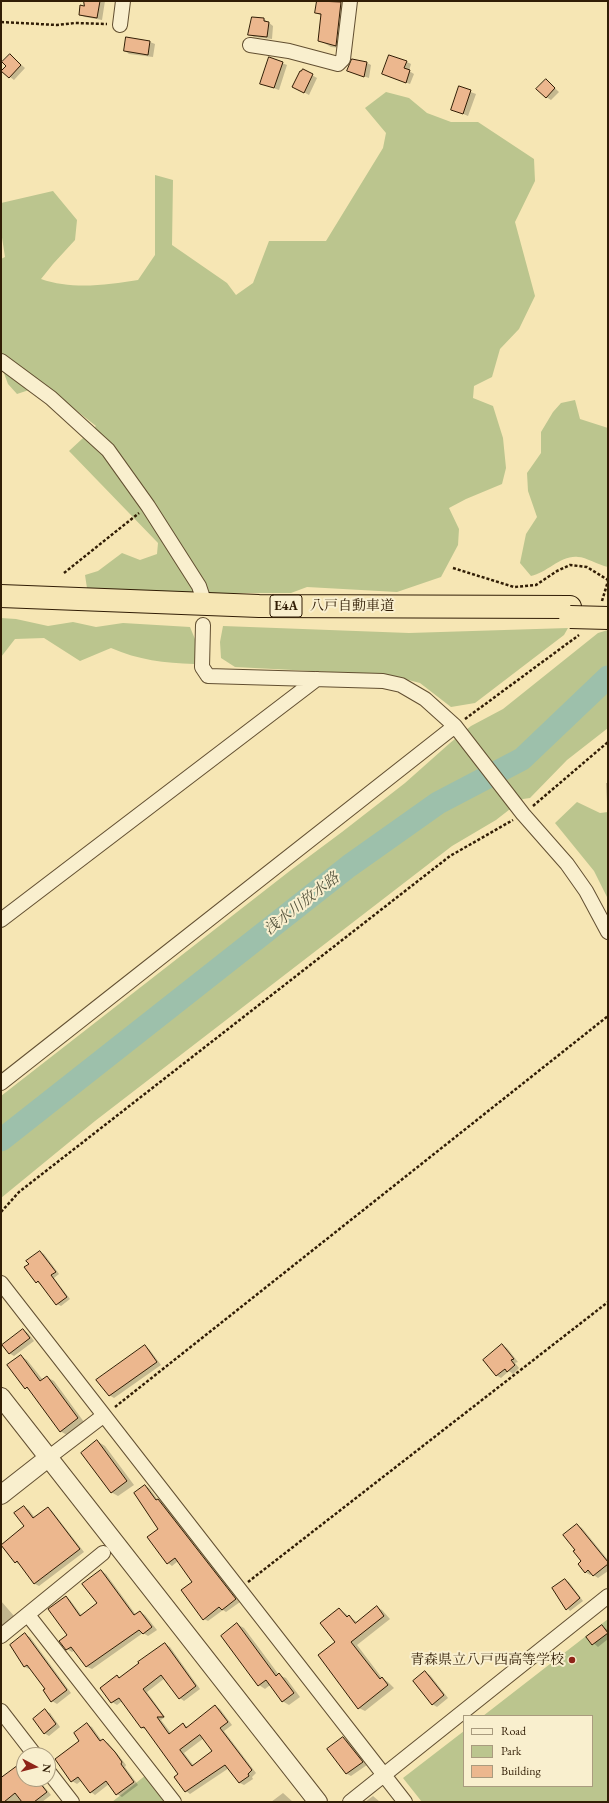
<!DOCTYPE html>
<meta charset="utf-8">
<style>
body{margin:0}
#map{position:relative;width:609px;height:1803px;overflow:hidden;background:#f6e6b4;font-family:"EB Garamond",serif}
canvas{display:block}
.frame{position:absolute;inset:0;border:2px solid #311d05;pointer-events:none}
.legend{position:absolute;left:463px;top:1715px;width:130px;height:72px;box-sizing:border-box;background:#f9efce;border:1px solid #a99b7e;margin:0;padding:5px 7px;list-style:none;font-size:12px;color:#311d05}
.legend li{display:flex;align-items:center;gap:8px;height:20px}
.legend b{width:20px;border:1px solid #a99b7e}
.north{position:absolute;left:16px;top:1747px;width:40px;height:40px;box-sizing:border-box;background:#f9efce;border:1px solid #a99b7e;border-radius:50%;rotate:97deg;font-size:11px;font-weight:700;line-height:16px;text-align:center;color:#311d05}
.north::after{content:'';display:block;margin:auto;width:14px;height:18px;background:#8f2418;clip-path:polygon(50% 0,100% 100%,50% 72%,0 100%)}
</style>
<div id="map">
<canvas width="609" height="1803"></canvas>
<div class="frame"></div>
<ul class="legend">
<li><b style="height:5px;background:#f9efce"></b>Road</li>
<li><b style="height:11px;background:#bbc58e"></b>Park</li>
<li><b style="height:11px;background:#ecb78e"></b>Building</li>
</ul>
<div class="north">N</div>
</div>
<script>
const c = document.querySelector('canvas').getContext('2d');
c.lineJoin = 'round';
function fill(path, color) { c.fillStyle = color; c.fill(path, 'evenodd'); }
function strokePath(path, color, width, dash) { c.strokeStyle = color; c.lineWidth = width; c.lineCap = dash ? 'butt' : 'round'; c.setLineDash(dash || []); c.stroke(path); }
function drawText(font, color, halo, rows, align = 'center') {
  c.font = font + ' "EB Garamond","Noto Serif JP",serif'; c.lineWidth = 4; c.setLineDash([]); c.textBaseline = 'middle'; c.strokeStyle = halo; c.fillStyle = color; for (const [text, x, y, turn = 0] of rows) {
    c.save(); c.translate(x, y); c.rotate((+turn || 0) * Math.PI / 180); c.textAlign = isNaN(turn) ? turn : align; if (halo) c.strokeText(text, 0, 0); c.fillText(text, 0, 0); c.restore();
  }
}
fill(new Path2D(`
 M386 92 409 98 427 113 451 122H478L534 159 535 181 515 222 535 296 519 329 500 349 492 377 474 386 473 398 493 406 503 438 506 468 502 484 466 499 449 508 459 529 458 545 441 577 397 592 307 587 291 593H193L87 588 85 575 98 571 122 553 140 560 157 554 158 543 69 451 96 426 44 385 17 394 8 384 1 365V259L5 257 1 231V203L53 191 77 220 75 240 53 264 41 279C72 290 107 285 138 280L155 255V175L173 180 172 245 227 283 236 295 253 283 269 241H326L383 148 386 133 365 108Z
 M575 400 580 419 608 428V567C598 565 586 557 578 557 561 555 547 573 531 576L520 563 526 534 537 517 528 491 527 473 541 453V432L553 412 561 403Z
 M1 618 16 619 48 626 73 622 96 627 123 623 190 627 197 644 194 664C165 663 138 660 111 648L80 661 44 638 15 639 1 657Z
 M223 626 409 633 568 628 564 635 475 703 451 707 420 683 389 675 235 667 221 658 220 642Z
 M608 630V728L567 760 530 798 523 799 496 820 452 846 95 1121 1 1198V1096L291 870 342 832 405 783 450 743 471 726 503 709 598 633Z
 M577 802 600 813 608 812V899L594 871 555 823Z
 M608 1619V1802H422L403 1778 464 1731V1786H592V1716H483Z
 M146 1775 167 1802H112Z`), '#bbc58e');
fill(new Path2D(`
 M86 1H105L102 20 85 17 80 15Z
 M318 1 341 3 346 6 341 48 331 47 319 40 322 16 316 13Z
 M264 19 273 26 272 39 254 37 249 34Z
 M127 38 150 42 155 44 153 57 129 54 125 51Z
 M10 55 25 68 14 80 10 77 8 66Z
 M407 62 411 64 409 71 414 74 410 84 383 74Z
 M282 63 287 65 279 90 262 84Z
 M367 63 371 65 369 78 348 71Z
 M303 70 317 78 309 95 298 89Z
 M546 80 559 92 551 100 546 97Z
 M460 88 476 94 468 116 452 109Z
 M606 783H608V802H607Z
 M40 1252 44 1254 59 1274 54 1278 70 1299 61 1306 57 1304 41 1284 36 1282 30 1264Z
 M23 1330 28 1333 34 1341 14 1356 9 1353Z
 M502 1345 507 1348 518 1362 515 1363 519 1368 513 1374 509 1371 501 1378 496 1375Z
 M145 1347 149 1349 161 1365 114 1398 109 1395Z
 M21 1356 27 1360 43 1380 47 1377 54 1381 84 1422 67 1435 60 1431 31 1391 26 1388Z
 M97 1441 105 1446 134 1485 118 1496 111 1492Z
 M145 1486 149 1488 158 1500 162 1502 240 1602 226 1612 223 1610 208 1621 204 1619 193 1582 178 1561 172 1566 168 1563 148 1537 159 1529Z
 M24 1507 29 1510 35 1518 48 1508 52 1511 84 1552 39 1586 35 1584 20 1565 15 1562 2 1544 25 1526Z
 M577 1525 582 1528 608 1560V1571L598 1578 592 1574 590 1575 585 1572 576 1550Z
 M101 1571 106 1574 136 1615 140 1612 145 1615 157 1630 148 1636 143 1633 92 1669 87 1667 75 1650 72 1652 67 1649 61 1641 69 1635 66 1597 70 1600 82 1616 98 1604Z
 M565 1580 569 1582 583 1601 570 1611 558 1598Z
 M1 1601 14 1616 1 1626Z
 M377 1607 382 1610 390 1619 357 1645 382 1678 388 1682 394 1688 365 1711 359 1708 336 1642 339 1609 357 1622Z
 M237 1624 244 1628 279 1675 286 1678 300 1697 289 1705 282 1701 270 1685 265 1689 259 1685Z
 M602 1626 608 1630V1639L598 1647 587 1637Z
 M25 1635 30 1637 71 1693 57 1704 52 1701 47 1689 31 1668 29 1669 25 1667Z
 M165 1644 170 1647 200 1689 184 1701 180 1698 165 1678 147 1692 165 1717 161 1720 171 1733 183 1724 188 1727 215 1706 220 1709 232 1725 224 1731 256 1773 252 1777 253 1779 244 1785 240 1783 229 1768 190 1794 186 1791 180 1774 147 1730 142 1728 122 1701 117 1705 112 1702 102 1688 117 1677 121 1678ZM204 1738 214 1751 194 1766 184 1753Z
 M425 1673 430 1675 448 1698 437 1707 432 1704Z
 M45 1711 50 1713 60 1727 49 1736 44 1733Z
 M87 1724 92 1727 102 1741 108 1743 119 1756 126 1765 125 1767 138 1785 122 1797 117 1794 109 1784 95 1795 91 1792 82 1780 77 1784 72 1781 81 1741Z
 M343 1738 348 1741 367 1765 351 1776 347 1774 328 1749Z
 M24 1762V1779H38L51 1795 42 1802H1V1779Z
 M283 1793 293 1802H271Z
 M373 1796 380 1802H365Z`), '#0003');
strokePath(new Path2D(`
 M1 1140 349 866 438 803 522 759 608 677`), '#9dc0ab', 23);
const building = new Path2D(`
 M84 1H100L97 18 79 15 80 5 84 6Z
 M317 1 341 2 336 46 318 41 321 14 315 13Z
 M252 17 264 18V21L269 22 267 37 248 35Z
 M126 37 150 41 148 55 124 51Z
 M10 54 21 65 9 78 1 71 6 66 2 62Z
 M389 55 407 61 404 68 410 70 406 83 382 74Z
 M269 57 283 62 274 88 260 84Z
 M352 59 367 62 364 77 347 71Z
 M303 69 313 74 304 93 292 87 300 71H301Z
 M546 79 555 88 546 98 536 89Z
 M459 86 471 90 463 114 451 110Z
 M40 1251 56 1272 51 1275 67 1297 56 1305 38 1281 36 1283 24 1267 29 1264 26 1261Z
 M23 1329 30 1338 9 1354 2 1345Z
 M502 1344 514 1359 511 1360 515 1365 507 1372 505 1369 496 1376 483 1360Z
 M145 1345 157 1362 109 1396 96 1380Z
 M21 1355 40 1381 47 1376 78 1418 60 1432 27 1387 25 1389 7 1365Z
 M97 1440 127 1481 111 1493 81 1453Z
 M145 1485 156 1500 158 1499 236 1599 222 1610 219 1607 203 1620 181 1590 192 1582 175 1558 167 1564 147 1537 158 1529 134 1493Z
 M24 1506 33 1518 48 1507 80 1549 34 1584 17 1561 15 1563 1 1545 24 1526 14 1513Z
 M577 1524 608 1562V1564L593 1576 588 1570 585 1573 578 1564 581 1561 573 1551 575 1550 563 1535Z
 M101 1570 134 1615 140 1611 152 1627 143 1634 139 1630 86 1667 71 1647 66 1650 59 1641 67 1635 48 1609 66 1596 80 1616 97 1603 82 1584Z
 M565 1579 580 1598 566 1610 552 1588Z
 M377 1606 384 1616 351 1642 380 1679 382 1677 388 1685 358 1709 318 1655 335 1642 320 1623 339 1608 347 1617 349 1615 355 1623Z
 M237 1623 276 1676 279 1673 294 1693 282 1702 266 1680 258 1686 221 1636Z
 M602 1625 608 1633 592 1645 586 1637Z
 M25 1633 67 1690 51 1702 43 1690 45 1689 27 1665 24 1667 10 1645Z
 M165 1643 196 1686 179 1699 161 1675 143 1689 164 1717H157L169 1734 183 1723 186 1728 215 1705 228 1722 220 1728 252 1770 248 1774 249 1776 239 1783 225 1765 185 1792 174 1777 178 1774 144 1727 141 1728 119 1698 111 1703 100 1688 117 1675 119 1678 139 1663 138 1662ZM200 1735 212 1751 192 1766 180 1750Z
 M425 1671 444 1695 432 1705 413 1681Z
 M45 1709 56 1724 44 1734 33 1719Z
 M87 1723 100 1741 103 1739 115 1752 122 1762 121 1764 134 1782 116 1795 106 1781 90 1793 78 1777 71 1782 55 1759 79 1741 74 1733Z
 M343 1737 363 1762 346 1774 327 1749Z
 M24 1761V1779H37L47 1792 34 1802H22L15 1793 4 1802H1V1778Z`);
fill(building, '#ecb78e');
strokePath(building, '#311d05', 1);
const minor = new Path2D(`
 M120 25 123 1
 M250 45 289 51 338 64 343 59 350 1
 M1 361 51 398 108 450 148 506 199 586 203 598
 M203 625 202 667 208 676 383 681 401 685 425 699 455 726 523 814 567 864 586 891 608 932
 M1 920 317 679
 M1 1083 455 726
 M1 1283 405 1802
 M48 1458 103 1416
 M28 1615 174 1802
 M1 1636 103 1553
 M1 1711 35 1755
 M48 1771 72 1802
 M350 1802 608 1596`);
const tertiary = new Path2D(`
 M1 1397 318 1802
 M1 1495 48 1458`);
const motorway = new Path2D(`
 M1 596 259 606 570 607`);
strokePath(minor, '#624f31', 16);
strokePath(tertiary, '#624f31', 20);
strokePath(motorway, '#311d05', 24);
strokePath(new Path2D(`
 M1 22 57 25 75 23 107 24
 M453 568 514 587 536 585 557 571 570 565 587 567 608 580
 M64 573 139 513
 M602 601 608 581
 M465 719 579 635
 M533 806 608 742
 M1 1212 19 1192 450 856 513 820
 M115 1407 608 1016
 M248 1582 608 1302`), '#311d05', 2.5, [3, 2]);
strokePath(minor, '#f9efce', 14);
strokePath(tertiary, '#f9efce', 18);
strokePath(motorway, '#f6e6b4', 22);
const motorwayBridge = new Path2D(`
 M570 617 608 618`);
strokePath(motorwayBridge, '#311d05', 24, []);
strokePath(motorwayBridge, '#f6e6b4', 22);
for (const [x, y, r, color] of [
 [572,1660,4,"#8f2418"]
]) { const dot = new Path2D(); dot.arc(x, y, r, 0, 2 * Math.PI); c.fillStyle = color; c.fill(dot); strokePath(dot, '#f9efce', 1.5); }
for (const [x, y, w] of [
 [286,606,32]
]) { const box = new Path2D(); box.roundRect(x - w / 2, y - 11, w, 22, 3); c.fillStyle = '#f9efce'; c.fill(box); strokePath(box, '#311d05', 1); }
drawText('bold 13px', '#311d05', null, [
 ["E4A",286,606]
]);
drawText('14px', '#311d05', '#f9efce', [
 ["八戸自動車道",352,606]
]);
drawText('14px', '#311d05', '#f9efce', [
 ["青森県立八戸西高等学校",564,1660]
], 'right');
drawText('italic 15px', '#57563f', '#f9efce', [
 ["浅水川放水路",302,904,-38]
]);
</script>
